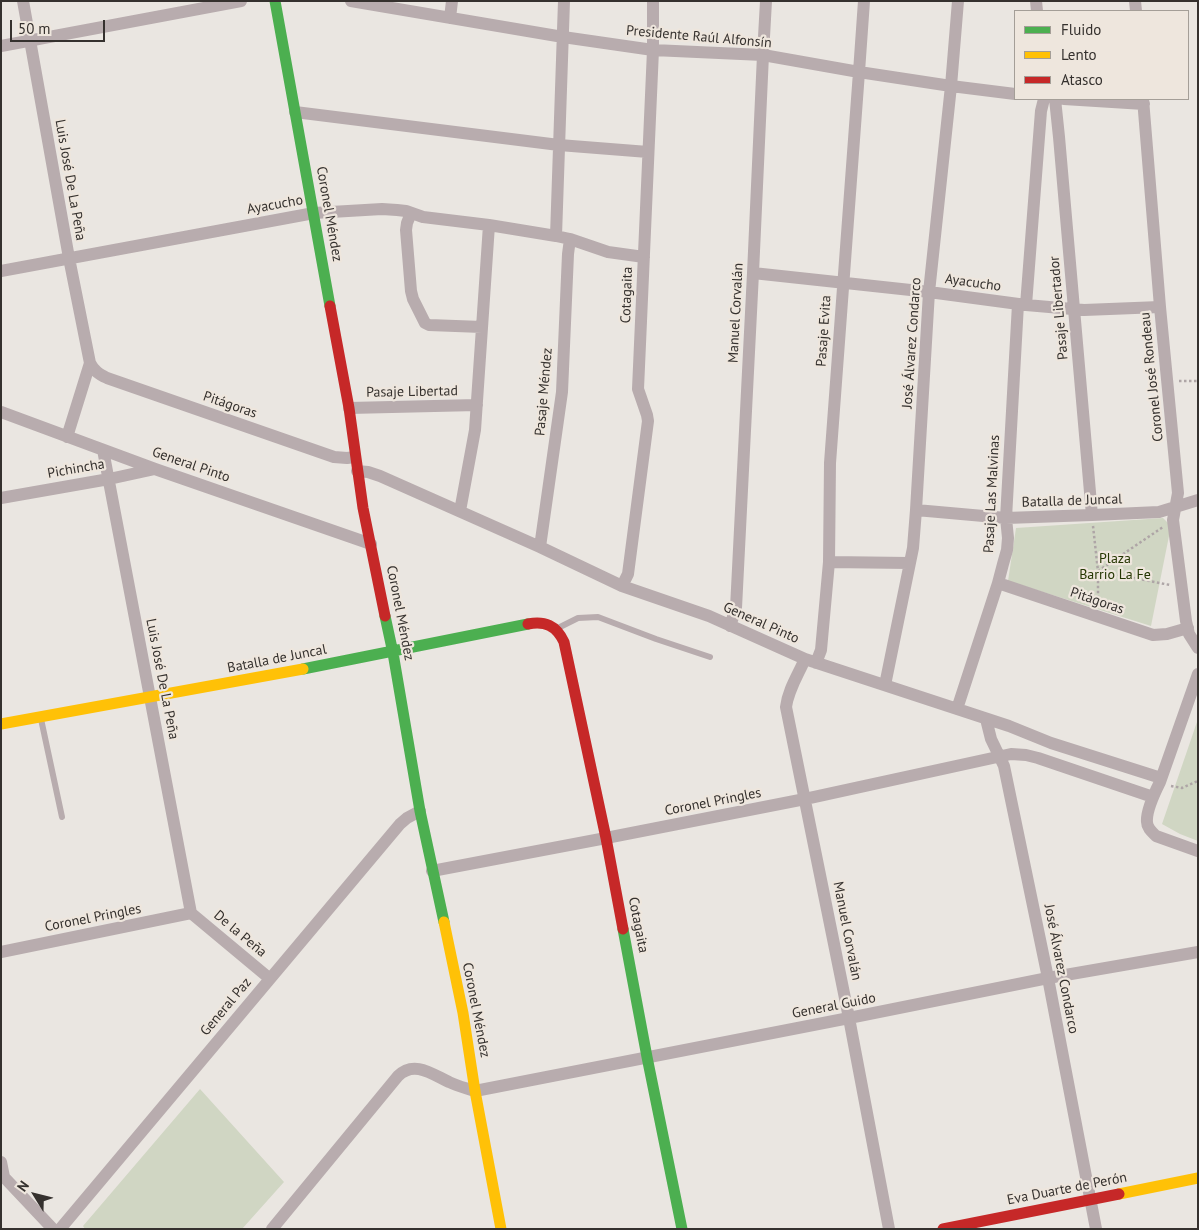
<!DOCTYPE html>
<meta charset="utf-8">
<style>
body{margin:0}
#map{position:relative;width:1199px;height:1230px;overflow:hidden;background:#eae6e1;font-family:"PT Sans",sans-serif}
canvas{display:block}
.frame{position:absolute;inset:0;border:2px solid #35312e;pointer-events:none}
.legend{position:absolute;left:1014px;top:10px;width:175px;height:90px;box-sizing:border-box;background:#eee6dd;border:1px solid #a49e97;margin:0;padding:6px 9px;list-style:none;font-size:15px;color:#35312e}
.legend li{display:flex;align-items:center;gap:10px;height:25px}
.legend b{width:25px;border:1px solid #a49e97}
.north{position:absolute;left:10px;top:1170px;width:50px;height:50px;-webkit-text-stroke:4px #eee6dd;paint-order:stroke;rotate:306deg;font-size:14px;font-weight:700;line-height:20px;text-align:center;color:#35312e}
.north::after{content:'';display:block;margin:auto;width:18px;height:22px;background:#35312e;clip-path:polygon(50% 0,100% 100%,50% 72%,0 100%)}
.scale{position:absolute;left:10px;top:20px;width:95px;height:22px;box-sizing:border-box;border:2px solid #35312e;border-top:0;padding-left:6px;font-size:15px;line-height:18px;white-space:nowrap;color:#35312e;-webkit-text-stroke:4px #eee6dd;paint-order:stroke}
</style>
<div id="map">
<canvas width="1199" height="1230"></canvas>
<div class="frame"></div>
<ul class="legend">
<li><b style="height:6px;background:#4caf50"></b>Fluido</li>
<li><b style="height:6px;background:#ffc107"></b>Lento</li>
<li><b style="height:6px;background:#c62828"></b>Atasco</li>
</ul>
<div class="north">N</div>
<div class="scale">50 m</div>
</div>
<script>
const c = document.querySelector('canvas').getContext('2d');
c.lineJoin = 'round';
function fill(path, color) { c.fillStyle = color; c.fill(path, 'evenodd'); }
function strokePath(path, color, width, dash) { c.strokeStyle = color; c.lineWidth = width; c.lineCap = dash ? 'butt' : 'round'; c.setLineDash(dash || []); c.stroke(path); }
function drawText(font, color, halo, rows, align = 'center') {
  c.font = font + ' "PT Sans",sans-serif'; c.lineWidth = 4.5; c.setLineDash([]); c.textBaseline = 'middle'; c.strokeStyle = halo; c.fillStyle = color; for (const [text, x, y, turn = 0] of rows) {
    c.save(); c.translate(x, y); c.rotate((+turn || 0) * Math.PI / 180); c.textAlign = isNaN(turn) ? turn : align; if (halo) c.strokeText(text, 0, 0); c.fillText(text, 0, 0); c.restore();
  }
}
fill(new Path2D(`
 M1163 518 1171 526 1151 626 1008 581 1016 528Z
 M1198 719V841L1180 834 1162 824Z
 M200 1089 284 1182 242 1229H85L83 1226Z`), '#d0d6c3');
strokePath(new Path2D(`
 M1179 381H1198
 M1093 526 1098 571V605
 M1098 571 1163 527
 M1098 571 1170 585
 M1171 786 1182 788 1198 781`), '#aea5a6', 2.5, [2.5, 2.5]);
strokePath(new Path2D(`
 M558 628 578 618 598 617 656 639 710 657
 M41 719 62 817`), '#b8acae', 6);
strokePath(new Path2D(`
 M23 1 69 258 90 363C94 371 99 374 107 378L334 457 347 458 355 457
 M351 1 563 37 653 50 763 55 859 72 951 86 1015 94
 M1036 1 1037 11
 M1135 1 1136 11
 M450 18 452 1
 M1 46 241 1
 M1055 99 1059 137 1092 515
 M1064 99 1144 104
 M1143 99 1160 307 1178 493 1173 520 1186 621 1189 634 1198 648
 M295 112 559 145 648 152
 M411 213 407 223 406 230 411 291 413 299 425 323 429 325 482 327
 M556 236 564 1
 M1 271 314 213 382 209 397 210 406 211 423 217 489 225 556 236 570 239 608 252 644 257
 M753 273 929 292 1026 305 1084 310 1160 307
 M1026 305 1041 111 1044 99
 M349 408 477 405
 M1 412 155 469 371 544
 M67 437 90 363
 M103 450 191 913
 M357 471 368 472 380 476 540 547 622 586 709 616 805 659 1009 726 1051 743 1161 778
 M1 498 109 479 155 469
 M916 510 1006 518 1092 515 1159 512 1198 500
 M460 511 475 430 489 225
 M540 547 562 392 568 254 570 239
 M829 562 909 563
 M998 583 1153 635 1167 634 1188 628
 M622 586 628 574 648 421 647 415 638 389 653 50V1
 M730 626 736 608 753 273 763 55 766 1
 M805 659C798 675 788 690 786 707L849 1018 889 1229
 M816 663 821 650 829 562 830 463 859 72 864 1
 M1198 674 1160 782C1155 792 1146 811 1147 822 1147 828 1152 832 1156 836L1198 851
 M885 685 913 548 916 510 929 292 951 86 958 1
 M957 709 998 583 1003 564 1007 550 1008 538 1006 518 1018 304
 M986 719 991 739 1004 766 1048 978 1096 1229
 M432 871 606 838 805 799 1011 754 1026 755 1038 758 1153 797
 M191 913 269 978
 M1 952 191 913
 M1 1162 4 1177
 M4 1177 53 1229
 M60 1229 400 824 407 818 420 811
 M272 1229 398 1076C414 1060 432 1074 449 1082 457 1086 466 1088 475 1091L849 1018 1048 978 1198 952`), '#b8acae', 12);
strokePath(new Path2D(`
 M275 1 330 306
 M385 616 393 653 420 811 444 922
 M303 669 528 624
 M623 929 647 1057 682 1229`), '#4caf50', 11);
strokePath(new Path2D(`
 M1 724 303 669
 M444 922 463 1013 475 1091 501 1229
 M1119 1194 1198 1178`), '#ffc107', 11);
strokePath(new Path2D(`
 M330 306 349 408 363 508 385 616
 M528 624C545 621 556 625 564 642L606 838 623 929
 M943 1229 1119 1194`), '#c62828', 11);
drawText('14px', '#35312e', '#eee6dd', [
 ["Presidente Raúl Alfonsín",699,37,5],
 ["Luis José De La Peña",70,180,80],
 ["Ayacucho",275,205,-10],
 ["Coronel Méndez",329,214,80],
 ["Ayacucho",973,283,8],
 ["Cotagaita",627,295,-88],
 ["Pasaje Libertador",1059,308,-95],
 ["Manuel Corvalán",736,313,-87],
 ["Pasaje Evita",824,331,-86],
 ["José Álvarez Condarco",912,343,-86],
 ["Coronel José Rondeau",1152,377,-96],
 ["Pasaje Libertad",412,392,-1],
 ["Pasaje Méndez",544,392,-85],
 ["Pitágoras",230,405,19],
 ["General Pinto",191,465,19],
 ["Pichincha",76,469,-10],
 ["Pasaje Las Malvinas",992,494,-87],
 ["Batalla de Juncal",1072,501,-2],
 ["Pitágoras",1097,601,19],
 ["Coronel Méndez",400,613,79],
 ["General Pinto",761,623,24],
 ["Batalla de Juncal",277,659,-11],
 ["Luis José De La Peña",162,679,79],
 ["Coronel Pringles",713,802,-11],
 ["Coronel Pringles",93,918,-11],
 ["Cotagaita",638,925,79],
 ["Manuel Corvalán",847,931,79],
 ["De la Peña",240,934,40],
 ["José Álvarez Condarco",1061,969,79],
 ["General Guido",834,1006,-11],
 ["General Paz",226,1007,-50],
 ["Coronel Méndez",476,1010,79],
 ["Eva Duarte de Perón",1067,1189,-11]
]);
drawText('14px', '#263703', '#eee6dd', [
 ["Plaza",1115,559],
 ["Barrio La Fe",1115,575]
]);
</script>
